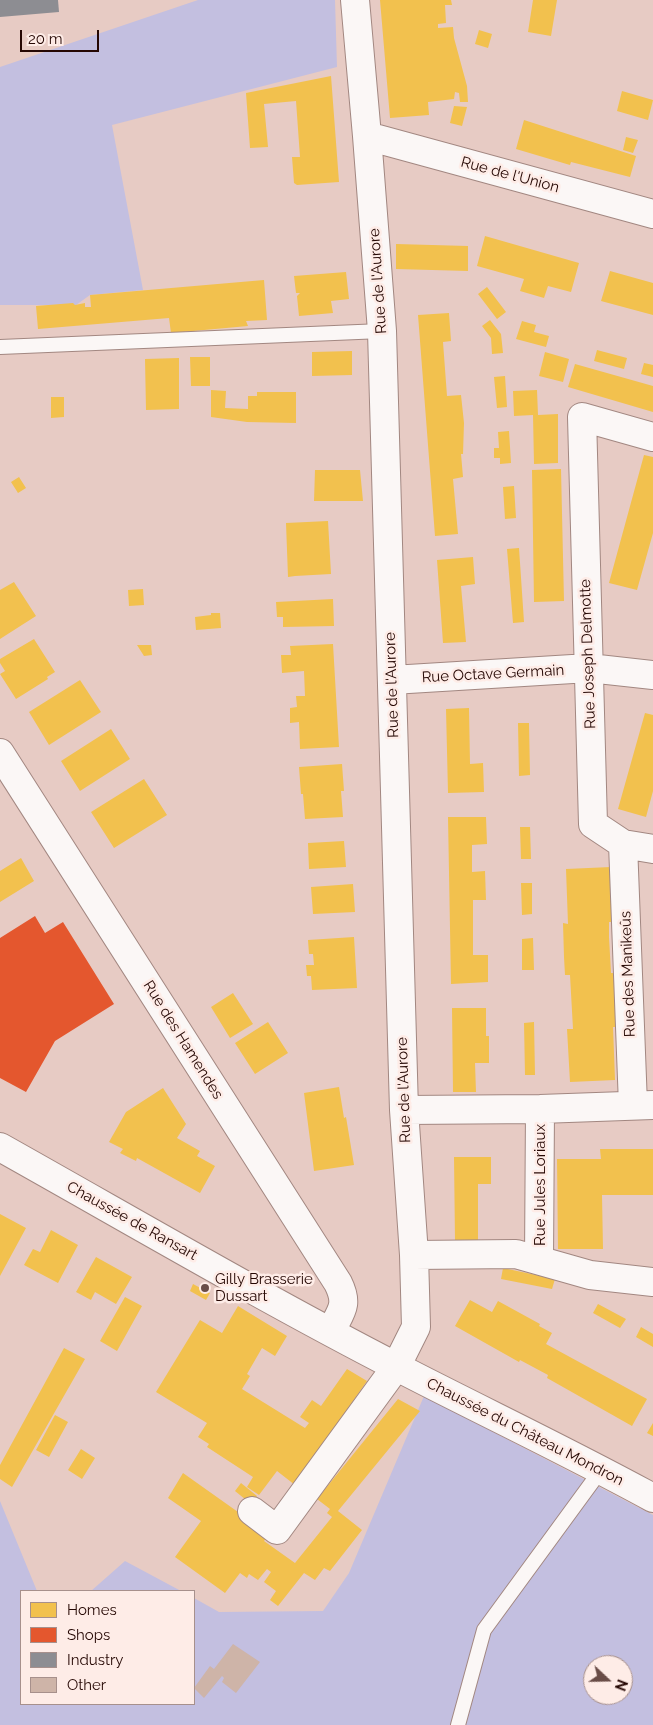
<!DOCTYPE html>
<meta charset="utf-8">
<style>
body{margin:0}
#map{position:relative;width:653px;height:1725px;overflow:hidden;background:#e7cbc4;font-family:Raleway,sans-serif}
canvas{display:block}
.legend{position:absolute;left:20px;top:1590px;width:175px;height:115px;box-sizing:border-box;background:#feece7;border:1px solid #a7908c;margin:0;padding:6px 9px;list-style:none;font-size:15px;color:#250703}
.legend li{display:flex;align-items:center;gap:10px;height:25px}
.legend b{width:25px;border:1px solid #a7908c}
.north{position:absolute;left:583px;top:1655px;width:50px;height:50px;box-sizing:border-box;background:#feece7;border:1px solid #a7908c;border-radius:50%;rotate:111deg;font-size:14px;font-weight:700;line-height:20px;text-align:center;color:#250703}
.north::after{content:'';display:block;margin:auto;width:18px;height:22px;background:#694c47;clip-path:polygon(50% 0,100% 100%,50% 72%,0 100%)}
.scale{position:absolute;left:20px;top:30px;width:79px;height:22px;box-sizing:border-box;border:2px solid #250703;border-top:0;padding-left:6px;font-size:15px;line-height:18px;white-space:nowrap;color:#250703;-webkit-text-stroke:4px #feece7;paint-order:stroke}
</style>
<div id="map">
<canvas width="653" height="1725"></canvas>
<ul class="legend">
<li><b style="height:14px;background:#f2c14e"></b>Homes</li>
<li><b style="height:14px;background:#e4572e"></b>Shops</li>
<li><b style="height:14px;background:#8d8d92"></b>Industry</li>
<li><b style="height:14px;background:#ceb4a8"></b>Other</li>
</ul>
<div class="north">N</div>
<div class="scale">20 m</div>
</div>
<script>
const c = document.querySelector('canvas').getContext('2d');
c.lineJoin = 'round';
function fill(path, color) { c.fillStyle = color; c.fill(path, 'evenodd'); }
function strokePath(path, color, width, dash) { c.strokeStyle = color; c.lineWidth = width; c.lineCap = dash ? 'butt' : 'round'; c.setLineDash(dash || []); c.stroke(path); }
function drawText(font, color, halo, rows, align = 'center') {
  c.font = font + ' Raleway,sans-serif'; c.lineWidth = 5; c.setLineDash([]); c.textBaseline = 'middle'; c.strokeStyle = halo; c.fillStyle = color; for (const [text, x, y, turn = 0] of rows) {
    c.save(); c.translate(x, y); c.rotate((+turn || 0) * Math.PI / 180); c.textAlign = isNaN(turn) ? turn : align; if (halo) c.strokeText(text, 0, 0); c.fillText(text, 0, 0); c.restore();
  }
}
fill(new Path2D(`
 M198 0H335L337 67 112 125 143 290 90 295 76 305H0V67Z
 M424 1396 653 1515V1725H0V1501L37 1591H21V1704H194V1598L219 1612 323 1611 349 1573ZM593 1665H623V1695H593Z
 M125 1561 181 1591H91Z`), '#c3bfe0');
fill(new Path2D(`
 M380 0H451L452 5H445L446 23 438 24V28L453 27 454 38 467 86 468 102H460L459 93 455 92 454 99 428 102 429 115 390 118Z
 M533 0H557L551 36 528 32Z
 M479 30 492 34 488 48 475 44Z
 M331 76 339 182 297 185 294 183 292 157H300L296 101 264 104 268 147 250 148 246 93Z
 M622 91 653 100 648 120 617 111Z
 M454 106 467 107 462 126 450 123Z
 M524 120 636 156 630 177 571 162 570 165 516 149Z
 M626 137 638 140 633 153 623 150Z
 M485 236 579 263 571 292 548 286 544 298 520 291 524 279 477 266Z
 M396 244 468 246V271L396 269Z
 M610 271 653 283V315L601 301Z
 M346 272 349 299 331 301 333 313 299 316 297 296 300 293H296L294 276Z
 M264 280 267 320 246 321 248 326 171 333 169 318 38 329 36 306 73 303 75 305 85 303V307H91L90 295Z
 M487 287 506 312 497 319 478 294Z
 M449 313 451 341 443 342 447 396 461 395 464 423 463 454H461L463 477 453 479 458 534 435 536 418 315Z
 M490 320 501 334 503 353 492 354 491 338 482 326Z
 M522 321 536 325 534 332 549 336 546 347 516 339Z
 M597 350 627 358 624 369 594 361Z
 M352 351V375L312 376V352Z
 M545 352 569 359 563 382 539 376Z
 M190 357H210V386H191Z
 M179 358V409L146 410 145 359Z
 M644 363 653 365V377L641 374Z
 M575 364 653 386V412L568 387Z
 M505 376 507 407 497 408 494 377Z
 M211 390 226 391 225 408 248 409V396H257V392H296V423L247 422 211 417Z
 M537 390 538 415 558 414V463L534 464 533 415 514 416 513 391Z
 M51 397H64V417L51 418Z
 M509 431 511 463 500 464V458H494V448H499L498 432Z
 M644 455 653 457V533L637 590 609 583Z
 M561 469 564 601 534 602 532 470Z
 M315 470H360L363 501H314Z
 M19 477 26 488 18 493 11 482Z
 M514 486 516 518 505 519 503 487Z
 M328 521 331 574 295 576V566V576L288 577 286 523Z
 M519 548 524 622 513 623 507 549Z
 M473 557 475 584 461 586 466 642 443 643 437 560Z
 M14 582 36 616 0 639V590Z
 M143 589 144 605 129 606 128 590Z
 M333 599 334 626 283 627V617H277L276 602Z
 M211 613H220L221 628 196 630 195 617 211 615Z
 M34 639 55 672 47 677 48 679 16 699 0 674 5 671 0 663V659Z
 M333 644 339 747 300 749 299 722 290 723V708L297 707 296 696H305L304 671 282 673 281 655H291L290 646Z
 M137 645H151L152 655 144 656Z
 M80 680 101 712 49 745 29 712Z
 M469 708 470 764 483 763 484 792 448 793 446 709Z
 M645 713 653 715V791L646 817 618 809Z
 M518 723H529L530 775 519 776Z
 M111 729 130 759 80 791 61 761Z
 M342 764 344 791H341L343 817 305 819 303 794H301L299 767Z
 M144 779 167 815 114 848 91 812Z
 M448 817H486L487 844 472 845V872L485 871 486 900H473V955H488V982L451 984Z
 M520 827H530L531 859H521Z
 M344 841 346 867 309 869 308 843Z
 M21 858 34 881 0 902V871Z
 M611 867 614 922H609V937L611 973H616L618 1027H613L615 1080 570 1082 567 1029H573L570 975H565L564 957 563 923 568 924 566 869Z
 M521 883H532V914L522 915Z
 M353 884 355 912 313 914 311 887Z
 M354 937 357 988 312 990 311 976H307L306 965H314L313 954H309L308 940Z
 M533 938 534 970H522V939Z
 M233 993 253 1024 230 1038 211 1007Z
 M452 1008H486V1036H489V1063H475L476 1092H453Z
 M268 1022 288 1053 255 1074 235 1043Z
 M534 1022 535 1075H525L524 1023Z
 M339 1087 344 1118 346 1117 354 1165 314 1171 304 1093Z
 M163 1088 186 1124 177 1138 200 1151 197 1156 215 1166 200 1193 137 1158 136 1161 120 1153 123 1149 109 1142 126 1112Z
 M600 1149H653V1195H602L603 1249H558L557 1159H601Z
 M454 1157H491V1184H478V1241H455Z
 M0 1214 26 1228 0 1276Z
 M51 1230 78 1245 58 1283 24 1265 33 1249 40 1252Z
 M96 1257 132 1277 116 1304 95 1292 91 1300 76 1292Z
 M503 1268 555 1279 552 1289 501 1279Z
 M193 1284 210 1293 206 1300 190 1291Z
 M125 1297 142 1306 117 1351 100 1341Z
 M470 1300 492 1312 498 1301 540 1324 539 1326 552 1333 546 1344 647 1399 632 1426 547 1378 548 1375 520 1360 519 1362 455 1326Z
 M598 1304 626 1319 620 1328 593 1313Z
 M238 1306 287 1336 275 1356 262 1348 247 1374 250 1376 242 1389 305 1428 309 1423 300 1417 312 1400 321 1406 347 1369 367 1381 330 1434 334 1436 295 1485 277 1471 259 1495 247 1487 253 1477 207 1447 209 1444 198 1437 207 1423 156 1392 200 1320 222 1333Z
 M641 1327 653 1334V1347L636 1337Z
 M64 1348 85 1359 12 1487 0 1479V1465Z
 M398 1399 420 1411 338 1511 362 1530 330 1571 324 1568 315 1580 304 1573 278 1606 270 1600 276 1591 264 1582 271 1572 267 1569 258 1580 249 1574 247 1578 240 1573 225 1593 175 1557 201 1521 168 1498 183 1473 269 1534 264 1541 295 1563 332 1517 327 1513 330 1509 317 1499Z
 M55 1415 68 1422 49 1457 36 1450Z
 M653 1423V1436L647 1433Z
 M81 1449 95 1458 82 1479 68 1470Z
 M241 1483 257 1496 251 1504 235 1491Z`), '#f2c14e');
fill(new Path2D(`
 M35 916 45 933 63 922 114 1004 55 1041 26 1092 0 1078V938Z`), '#e4572e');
fill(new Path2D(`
 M0 0H58L59 12 0 17Z`), '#8d8d92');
fill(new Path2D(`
 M233 1644 260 1662 236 1693 222 1682 224 1678 222 1676 204 1698 194 1688 210 1666 214 1669Z`), '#ceb4a8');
const service = new Path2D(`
 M0 347 382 331
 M458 1725 484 1630 601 1470`);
const minor = new Path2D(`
 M367 136 653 214
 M653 437 582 417 593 824 623 844 653 849
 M392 680 589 668 653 675
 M0 753 338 1283C349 1305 341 1311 331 1331
 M623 844 633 1105
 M404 1110 540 1109 653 1105
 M414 1255 516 1254 590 1275 653 1282
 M539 1260 540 1109
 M252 1511 277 1530 396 1367 416 1327 414 1255 404 1110 382 331 367 136 355 0`);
const secondary = new Path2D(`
 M0 1147C132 1221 263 1298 397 1367 482 1411 569 1452 653 1498`);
strokePath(service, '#a28781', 16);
strokePath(minor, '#a28781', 30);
strokePath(secondary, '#a28781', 30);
strokePath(service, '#fbf7f6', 14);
strokePath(minor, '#fbf7f6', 28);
strokePath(secondary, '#fbf7f6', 28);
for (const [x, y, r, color] of [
 [205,1288,5,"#694c47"]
]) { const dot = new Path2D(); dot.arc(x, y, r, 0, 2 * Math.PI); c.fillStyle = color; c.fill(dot); strokePath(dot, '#feece7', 2); }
drawText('15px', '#250703', '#feece7', [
 ["Rue de l'Union",510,175,15],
 ["Rue de l'Aurore",378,281,-94],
 ["Rue Joseph Delmotte",588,654,-92],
 ["Rue Octave Germain",493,674,-3],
 ["Rue de l'Aurore",392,685,-92],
 ["Rue des Manikeûs",628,974,-92],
 ["Rue des Hamendes",183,1040,58],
 ["Rue de l'Aurore",404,1090,-92],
 ["Rue Jules Loriaux",540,1185,-90],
 ["Chaussée de Ransart",132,1221,29],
 ["Chaussée du Château Mondron",525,1432,27]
]);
drawText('15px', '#250703', '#feece7', [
 ["Gilly Brasserie",215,1279],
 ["Dussart",215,1296]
], 'left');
</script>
